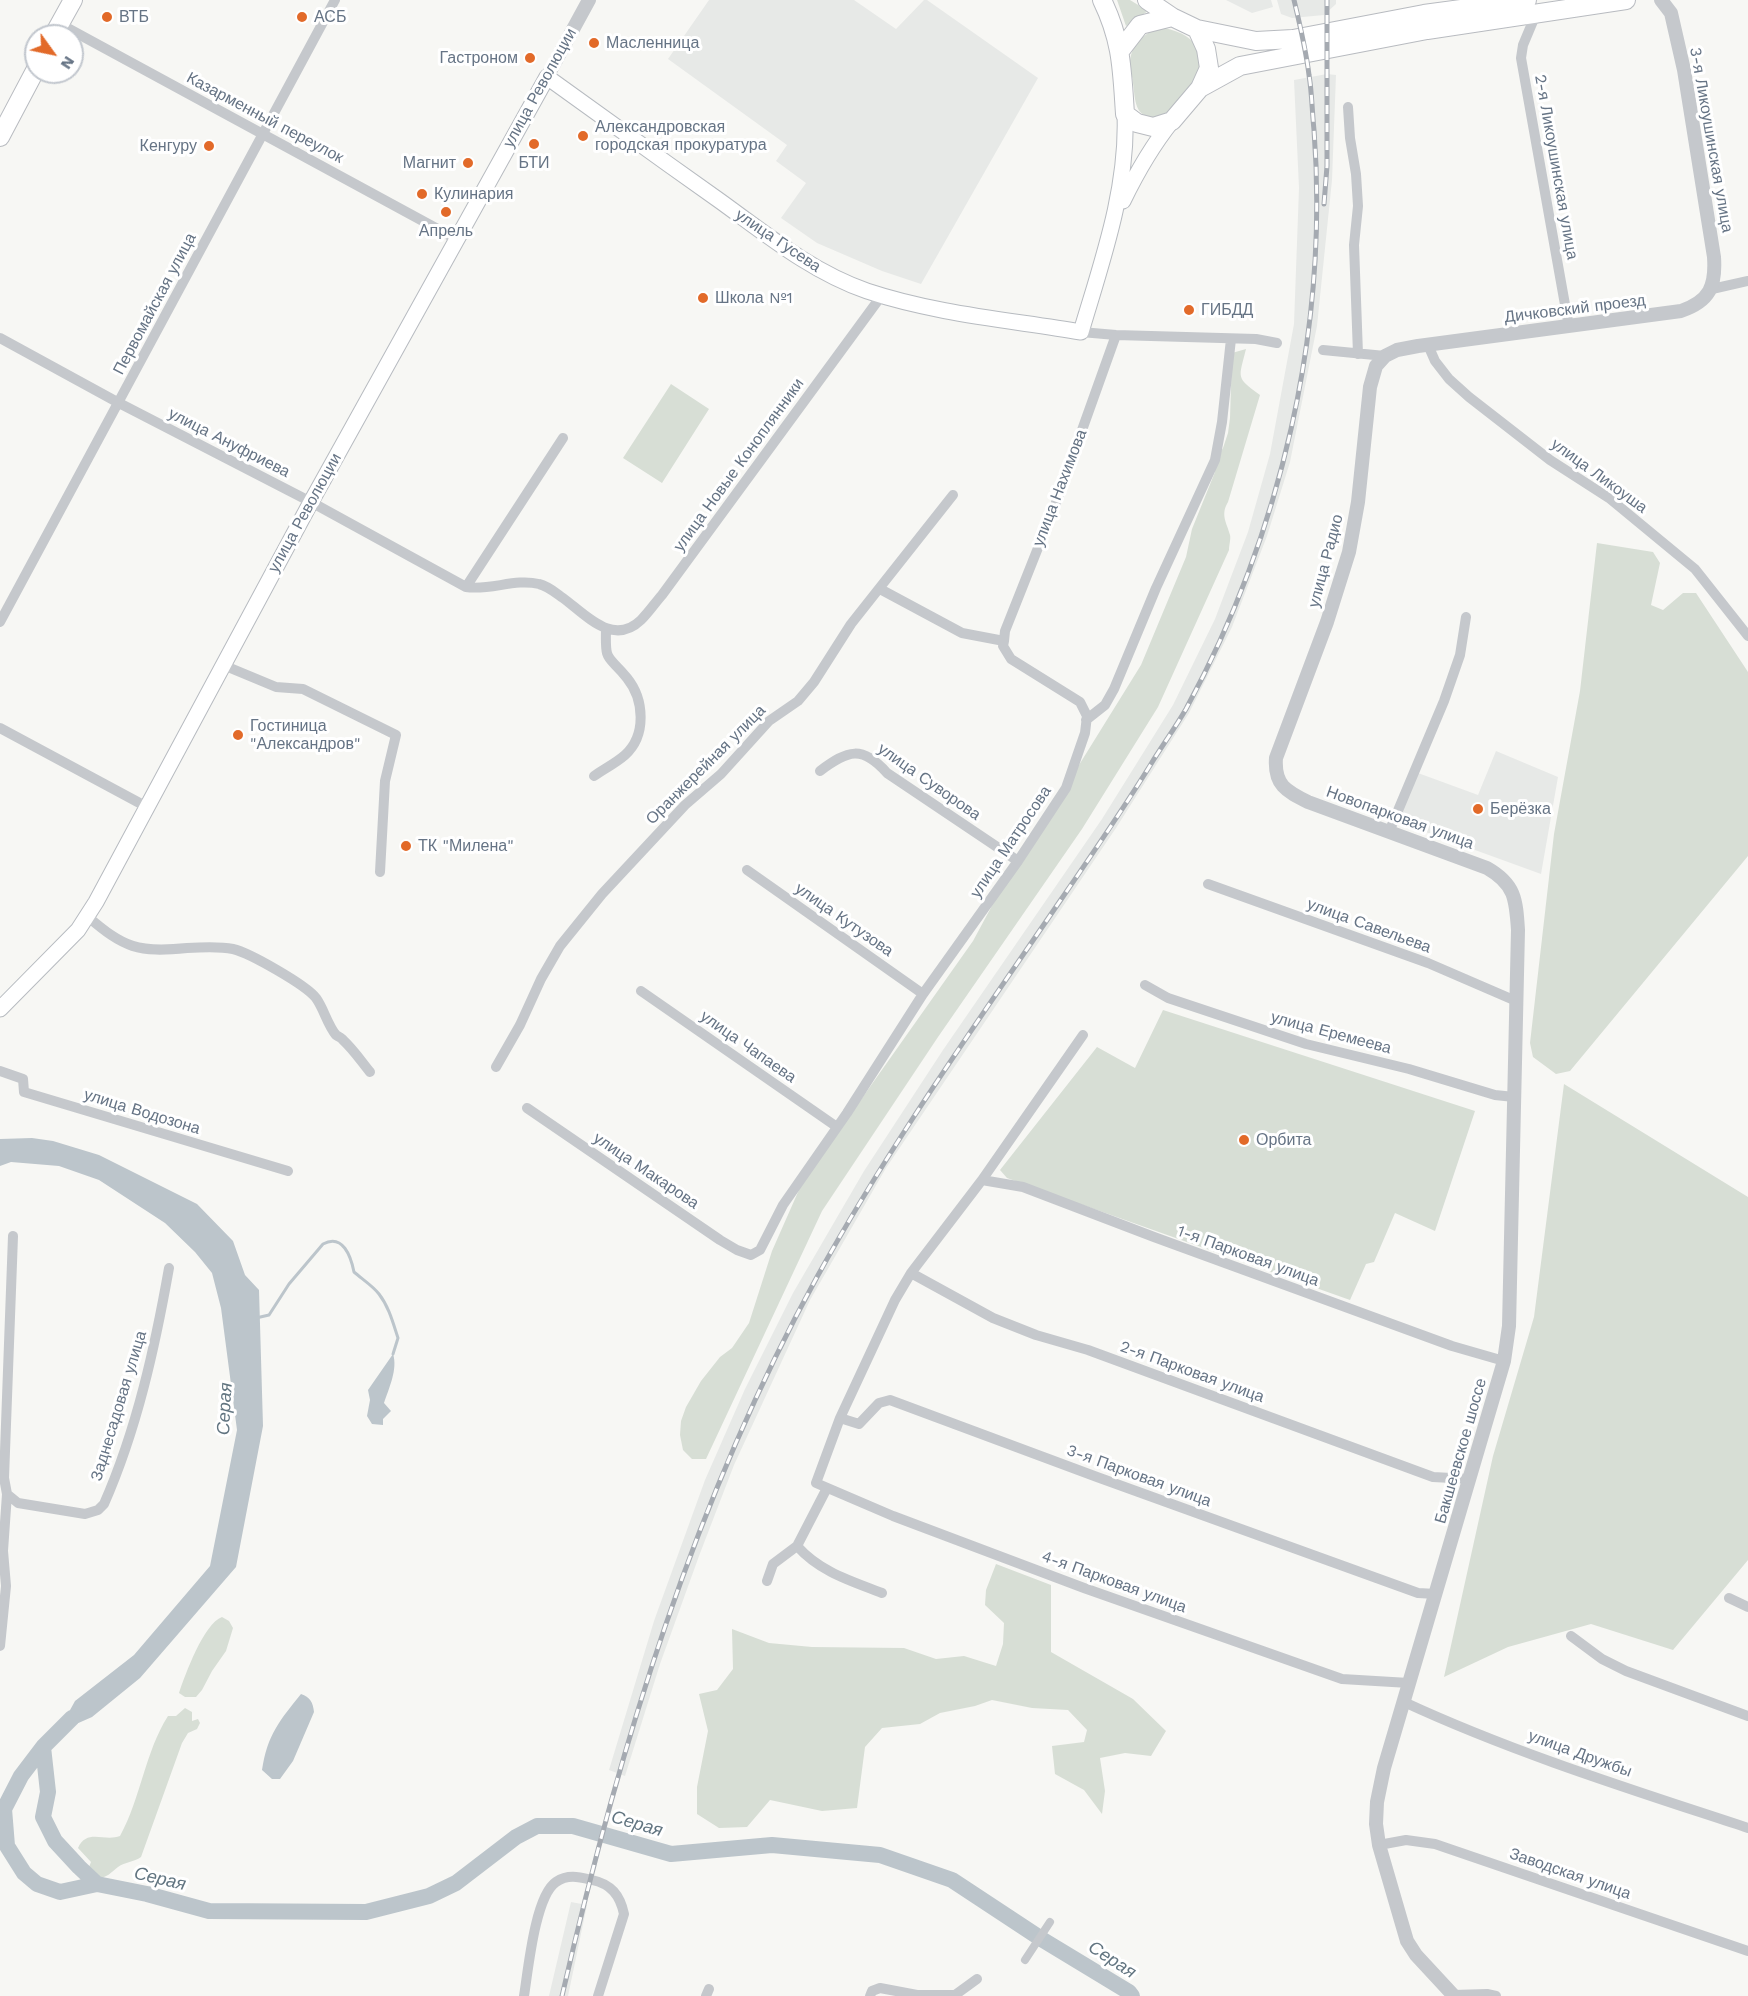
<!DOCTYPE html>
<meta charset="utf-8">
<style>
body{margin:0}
#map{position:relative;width:1748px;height:1996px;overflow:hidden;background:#f7f7f4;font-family:"Work Sans",sans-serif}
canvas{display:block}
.north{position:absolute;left:24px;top:24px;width:60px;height:60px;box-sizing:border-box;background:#fff;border:2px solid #c2c7ce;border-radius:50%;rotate:123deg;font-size:16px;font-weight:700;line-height:24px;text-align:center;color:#667485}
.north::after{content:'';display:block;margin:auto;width:21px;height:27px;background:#e26a29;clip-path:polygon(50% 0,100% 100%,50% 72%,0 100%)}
</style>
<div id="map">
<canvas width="1748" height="1996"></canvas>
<div class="north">N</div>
</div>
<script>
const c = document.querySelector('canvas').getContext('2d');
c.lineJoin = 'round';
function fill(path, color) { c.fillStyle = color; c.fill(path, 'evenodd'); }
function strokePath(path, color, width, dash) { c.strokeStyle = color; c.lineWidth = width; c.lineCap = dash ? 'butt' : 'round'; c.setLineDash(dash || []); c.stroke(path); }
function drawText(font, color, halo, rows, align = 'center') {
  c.font = font + ' "Work Sans",sans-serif'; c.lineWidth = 6; c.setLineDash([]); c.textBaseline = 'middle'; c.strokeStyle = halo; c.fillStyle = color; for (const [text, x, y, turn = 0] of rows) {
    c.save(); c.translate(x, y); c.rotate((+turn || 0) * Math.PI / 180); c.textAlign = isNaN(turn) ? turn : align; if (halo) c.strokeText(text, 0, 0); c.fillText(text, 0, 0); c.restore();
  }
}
fill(new Path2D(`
 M709 0H854L896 29 924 0H927L1038 78 921 284 882 271 817 243 781 218 806 183 776 161 787 145 668 59Z
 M1226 0H1271L1273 7 1252 13Z
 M1277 0H1336V4L1324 15 1292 18 1281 14Z
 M1327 74 1336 75 1332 180 1317 326 1290 462 1267 536 1232 627 1189 713 1116 828 886 1168 810 1300 734 1465 699 1556 660 1664 625 1776 609 1770 654 1621 705 1480 745 1389 793 1293 864 1171 943 1050 1102 819 1173 705 1215 619 1248 532 1270 454 1294 324 1299 188 1294 80Z
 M1496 751 1558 777 1541 874 1398 822 1418 773 1478 795Z
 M571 1902 587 1905 568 1996H549Z`), '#e7e9e7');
fill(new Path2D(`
 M1117 0H1130L1148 11 1126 26Z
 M1164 28C1239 43 1179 120 1151 117 1134 116 1135 96 1133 83 1133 77 1130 71 1130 65 1129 46 1146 29 1164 28Z
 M1246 349C1239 378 1235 377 1260 395L1228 502C1220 515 1227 523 1230 535 1231 539 1229 545 1229 550L1158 707 1082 829 938 1037 822 1211 706 1459H692L683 1450 680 1435 681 1421 686 1407 701 1381 720 1357 732 1348 749 1323 772 1251 802 1183 973 941 994 902 1141 665 1186 557 1192 529 1215 472V460L1223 448 1228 433 1230 418 1232 353Z
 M671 384 709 409 662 483 623 458Z
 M1597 543 1653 552 1660 563 1651 605 1663 610 1683 593H1696L1748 672V856L1570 1071 1556 1074 1533 1057 1530 1043 1554 834 1580 691Z
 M1163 1010 1475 1111 1435 1231 1395 1213 1374 1262 1366 1264 1350 1300 1007 1178 1000 1170 1097 1047 1135 1068Z
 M1564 1084 1748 1197V1560L1673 1650 1591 1624 1508 1647 1444 1677 1493 1456 1534 1317Z
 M996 1564 1051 1585V1652L1133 1699 1166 1731 1151 1756 1125 1753 1100 1758 1105 1791 1102 1814 1084 1790 1055 1774 1052 1746 1084 1742 1087 1730 1068 1710 1032 1708 992 1700 975 1706 940 1713 920 1724 882 1728 865 1747 857 1808 822 1811 770 1800 747 1827 719 1828 697 1814V1787L708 1731 699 1694 717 1690 733 1669 732 1629 769 1643 812 1647 904 1648 936 1659 964 1656 996 1666 1003 1644 1004 1623 985 1605 986 1590Z
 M222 1617 229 1621 233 1628 226 1651 212 1671 202 1690 196 1697H185L179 1693C185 1675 204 1623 222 1617Z
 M185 1708 192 1712V1721L198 1719 200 1723 197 1729 188 1733 182 1743 141 1857C134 1862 125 1862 118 1867 110 1873 108 1878 96 1878L90 1872 89 1867 91 1862 78 1848C87 1828 104 1842 120 1836 141 1798 145 1752 168 1716H176Z`), '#d7ded5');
fill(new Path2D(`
 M32 1138 53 1141 99 1155 197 1204 233 1241 245 1275 259 1290 263 1426 236 1567 140 1678 92 1717 58 1732 75 1701 134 1655 210 1566 237 1430 221 1308 212 1273 195 1252 165 1223 99 1180 59 1166 11 1162 0 1166V1139Z
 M393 1354C398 1369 389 1388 384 1403L391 1411 383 1419V1425L372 1424 367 1416 370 1400 368 1390Z
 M301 1694C310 1697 313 1702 314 1712L293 1761 280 1779H272L262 1770C267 1735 280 1720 301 1694Z`), '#bcc5cb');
strokePath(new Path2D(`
 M256 1318 269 1315 289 1284 323 1244C343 1233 351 1257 354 1272 362 1279 373 1286 379 1294 389 1307 393 1323 398 1338L393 1354`), '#bcc5cb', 3);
strokePath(new Path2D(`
 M72 1718 43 1747 48 1792 43 1817 55 1841 79 1867 97 1884 147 1894 209 1911 366 1912 429 1896 456 1883 516 1837 537 1826H573L671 1854 772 1845 880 1855 952 1880 1043 1940 1129 1992 1132 1996
 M43 1747 21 1776 4 1809 7 1846 24 1873 37 1884 60 1892 97 1884`), '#bcc5cb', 16);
const secondary = new Path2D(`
 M1123 201C1137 172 1152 146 1172 121
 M0 1009 78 930 96 902 311 502 547 77C604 118 662 160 720 201 767 235 812 272 867 291 936 314 1010 320 1081 332 1102 261 1128 189 1125 114`);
const primary = new Path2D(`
 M1102 0C1122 41 1122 70 1125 114L1137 123 1153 127 1172 121 1200 88 1209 68 1206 49 1197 29
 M1147 0 1172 17 1197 29 1256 41 1293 39 1424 14 1527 0
 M53 36 73 0
 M1120 51 1140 25 1172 17
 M1200 88 1240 66 1427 30 1626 0
 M0 137 36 69`);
strokePath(secondary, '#b7bbc0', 17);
strokePath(primary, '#b8bbc0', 20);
strokePath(new Path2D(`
 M1025 1960 1050 1922`), '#c5c8cc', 8);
strokePath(new Path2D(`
 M1536 14 1523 45 1521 58 1569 327
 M60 24 456 239
 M1348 107 1350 138 1356 174 1358 206 1354 245 1358 354
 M1712 289 1748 281
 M1081 332 1116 335 1256 339 1277 343
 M0 338 119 403 311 502 466 587C490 591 515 578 539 584 548 586 556 593 563 598 586 615 613 647 641 620 649 612 655 603 662 595L882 295
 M1428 345 1435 361 1449 379 1469 397 1550 460 1609 498 1695 569 1748 636
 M1323 350 1385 356
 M466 587 563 438
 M0 622 335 0
 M1004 641 1005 631 1057 500 1116 335
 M223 665 276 687 303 689 396 735 385 781 380 872
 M1086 720 1105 705 1114 689 1156 588 1215 460 1222 422 1231 339
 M0 728 147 807
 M820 771C848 750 862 745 887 773L1018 861
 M594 776C604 769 616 763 625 755 647 735 644 699 627 678 608 654 605 664 606 630
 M1389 832 1444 701 1460 655 1466 617
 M747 870 923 994
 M1208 884 1428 963 1516 1001
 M87 916C124 948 138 953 187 948 202 947 219 946 233 949 250 953 306 985 316 998 324 1009 327 1024 336 1035 337 1036 342 1038 343 1040 353 1049 361 1061 370 1072
 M1145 985 1168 998 1306 1044 1409 1069 1495 1095 1514 1097
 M641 991 837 1127
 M1083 1035 982 1180 911 1273 895 1300 840 1418 816 1483 893 1516 1084 1588 1342 1679 1409 1683
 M496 1067 520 1025 541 979 560 946 602 894 685 805 721 774 769 721 798 701 814 682 851 624 953 495
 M0 1071 23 1079 24 1092 288 1171
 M527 1108 720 1240 737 1250 751 1255 760 1250 783 1205 847 1113 923 994 1018 861 1066 788 1085 733 1087 716 1080 702 1011 659 1003 646 1004 641 962 633 880 589
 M982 1180 1023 1187 1154 1237 1452 1346 1504 1361
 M13 1236 4 1478 7 1494 18 1503 85 1514 98 1510 104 1504C137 1429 155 1347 169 1268
 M911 1273 993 1318 1036 1335 1088 1350 1433 1477 1470 1479
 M840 1418 859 1424 879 1403 890 1400 1097 1477 1418 1593 1436 1594
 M797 1546C820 1572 851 1581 882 1593
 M767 1581 773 1564 797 1546 827 1488
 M1729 1598 1748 1607
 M1571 1636 1602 1659 1626 1671 1748 1716
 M0 1646 6 1586 3 1551 7 1494
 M1404 1702C1514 1753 1633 1790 1748 1828
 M1379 1845 1406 1840 1435 1844 1748 1951
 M1453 1995 1487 1994 1496 1996
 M524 1996C528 1971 535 1896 556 1882 568 1874 579 1877 592 1880 611 1884 620 1895 624 1914L598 1996
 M706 1996 709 1989
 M870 1996 872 1991 880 1988 917 1995H955L977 1979`), '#c5c8cc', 10);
strokePath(new Path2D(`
 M547 77 589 0
 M1454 1996 1416 1955 1407 1941 1402 1924 1379 1845 1376 1824 1377 1802 1384 1768 1504 1361 1509 1326 1518 930C1516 899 1515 884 1487 868L1308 802C1286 791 1274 785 1276 758L1327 622 1349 552 1358 502 1370 387 1376 366 1385 356 1397 350 1418 346 1681 311C1710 301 1716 286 1714 257L1684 70 1671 13 1661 0`), '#c5c8cc', 14);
strokePath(secondary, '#fff', 15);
strokePath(primary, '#fff', 18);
const rail = new Path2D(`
 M1324 204 1327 166V0
 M562 1996C619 1748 694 1501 817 1277 889 1146 976 1024 1060 901 1091 856 1122 811 1151 764 1162 746 1175 728 1186 709 1281 534 1329 328 1314 130 1312 111 1312 93 1309 75 1306 50 1300 25 1294 0`);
strokePath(rail, '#a5aab1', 5);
strokePath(rail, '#fff', 3, [9]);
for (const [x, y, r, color] of [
 [107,17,6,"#e26a29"],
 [302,17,6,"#e26a29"],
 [594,43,6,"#e26a29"],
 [530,58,6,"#e26a29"],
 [583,136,6,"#e26a29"],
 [534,144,6,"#e26a29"],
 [209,146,6,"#e26a29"],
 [468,163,6,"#e26a29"],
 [422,194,6,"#e26a29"],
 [446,212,6,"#e26a29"],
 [703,298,6,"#e26a29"],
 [1189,310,6,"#e26a29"],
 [238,735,6,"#e26a29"],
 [1478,809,6,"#e26a29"],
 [406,846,6,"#e26a29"],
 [1244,1140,6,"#e26a29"]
]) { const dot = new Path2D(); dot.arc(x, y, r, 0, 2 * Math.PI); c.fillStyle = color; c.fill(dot); strokePath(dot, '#fff', 2); }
drawText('16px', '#667485', '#fff', [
 ["ВТБ",119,17],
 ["АСБ",314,17],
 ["Масленница",606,43],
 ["Гастроном",518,58,"right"],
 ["Александровская",595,127],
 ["городская прокуратура",595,145],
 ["Кенгуру",197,146,"right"],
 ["Магнит",456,163,"right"],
 ["БТИ",534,163,"center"],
 ["Кулинария",434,194],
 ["Апрель",446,231,"center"],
 ["Школа №1",715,298],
 ["ГИБДД",1201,310],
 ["Гостиница",250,726],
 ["\"Александров\"",250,744],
 ["Берёзка",1490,809],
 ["ТК \"Милена\"",418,846],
 ["Орбита",1256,1140]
], 'left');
drawText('16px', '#667485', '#fff', [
 ["улица Революции",540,88,-61],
 ["Казарменный переулок",265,118,28],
 ["3-я Ликоушинская улица",1711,140,80],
 ["2-я Ликоушинская улица",1556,167,80],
 ["улица Гусева",778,241,34],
 ["Первомайская улица",155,304,-62],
 ["Дичковский проезд",1575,309,-7],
 ["улица Ануфриева",229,443,27],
 ["улица Новые Коноплянники",739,465,-54],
 ["улица Ликоуша",1599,476,36],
 ["улица Нахимова",1060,488,-69],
 ["улица Революции",305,513,-61],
 ["улица Радио",1326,561,-75],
 ["Оранжерейная улица",706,765,-45],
 ["улица Суворова",929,782,35],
 ["Новопарковая улица",1400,818,20],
 ["улица Матросова",1011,842,-56],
 ["улица Кутузова",844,920,35],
 ["улица Савельева",1369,926,20],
 ["улица Еремеева",1331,1033,15],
 ["улица Чапаева",748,1047,35],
 ["улица Водозона",142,1112,17],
 ["улица Макарова",646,1171,34],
 ["1-я Парковая улица",1248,1256,20],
 ["2-я Парковая улица",1192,1372,20],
 ["Заднесадовая улица",119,1406,-73],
 ["Бакшеевское шоссе",1461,1451,-74],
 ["3-я Парковая улица",1139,1476,20],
 ["4-я Парковая улица",1114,1582,20],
 ["улица Дружбы",1580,1754,20],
 ["Заводская улица",1570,1874,19]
]);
drawText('italic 18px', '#627581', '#fff', [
 ["Серая",225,1409,-87],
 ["Серая",637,1824,16],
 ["Серая",160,1879,13],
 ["Серая",1112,1960,33]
]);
</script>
